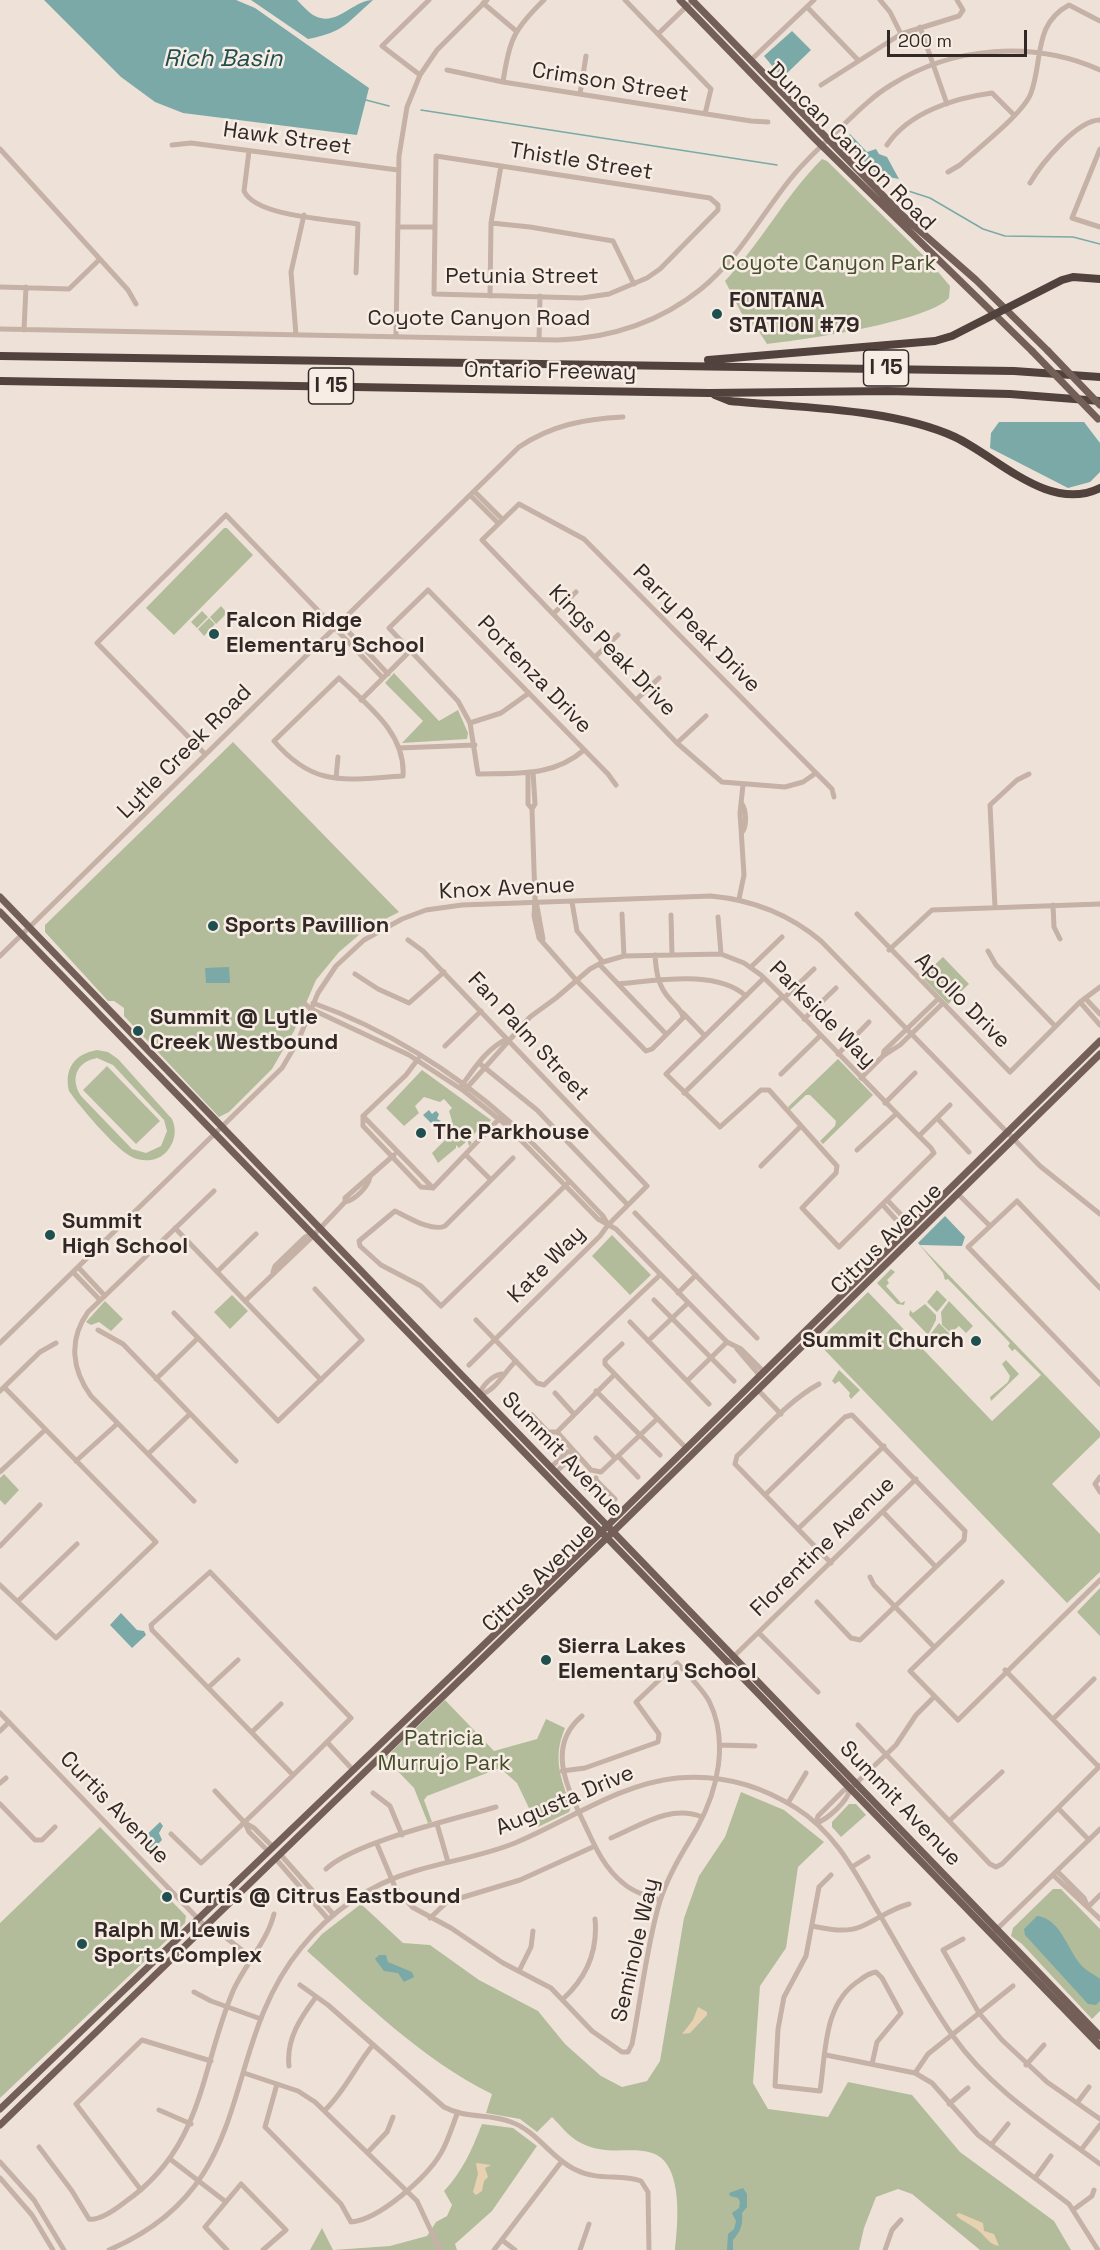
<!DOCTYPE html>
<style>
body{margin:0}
#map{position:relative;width:1100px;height:2250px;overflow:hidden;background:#eee2d8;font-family:"Space Grotesk",sans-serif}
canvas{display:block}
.scale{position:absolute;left:887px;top:30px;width:140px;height:27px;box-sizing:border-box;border:3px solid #322926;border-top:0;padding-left:8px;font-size:18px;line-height:21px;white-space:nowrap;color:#322926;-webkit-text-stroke:4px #f7ede4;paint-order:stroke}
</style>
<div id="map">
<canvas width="1100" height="2250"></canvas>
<div class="scale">200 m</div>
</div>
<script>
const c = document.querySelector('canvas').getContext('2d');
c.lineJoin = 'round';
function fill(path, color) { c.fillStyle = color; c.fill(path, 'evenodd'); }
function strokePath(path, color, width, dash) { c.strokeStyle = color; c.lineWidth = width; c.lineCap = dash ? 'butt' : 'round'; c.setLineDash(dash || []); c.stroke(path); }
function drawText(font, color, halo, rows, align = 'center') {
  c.font = font + ' "Space Grotesk",sans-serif'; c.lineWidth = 5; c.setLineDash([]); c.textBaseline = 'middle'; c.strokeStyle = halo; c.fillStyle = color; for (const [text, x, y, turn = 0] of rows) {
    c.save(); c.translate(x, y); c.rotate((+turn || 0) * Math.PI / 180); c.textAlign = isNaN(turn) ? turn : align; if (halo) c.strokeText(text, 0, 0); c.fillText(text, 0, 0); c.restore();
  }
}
fill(new Path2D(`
 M822 159 827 161 928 260 950 286 949 298C927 322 802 340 767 344L758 330 744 318 725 281C761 243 785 196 822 159Z
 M224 528H227L253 555 174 635 146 608Z
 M221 606 227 613 216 624 210 617Z
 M202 611 208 617 197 628 191 622Z
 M209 618 215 624 204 636 198 629Z
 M394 673 439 721 458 710 468 733 467 739 402 743 423 721 385 683Z
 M233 742 399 912 366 929 339 952 316 980 294 1031 272 1069 229 1112 219 1117 124 1016V1008L114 1001H108L45 932V925Z
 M943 957 969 984 948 1004 922 977Z
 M97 1050 108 1052 118 1059 172 1119C177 1130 175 1141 168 1150 159 1162 142 1163 130 1156 115 1148 79 1106 69 1091 64 1069 74 1054 97 1050ZM97 1058 113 1065 164 1120 167 1131 161 1146 146 1153 132 1149 81 1096C70 1079 76 1062 97 1058Z
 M838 1059 873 1095 823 1144 820 1141 835 1126 836 1121 810 1095H806L790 1110 788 1107Z
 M107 1066 160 1121 136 1144 83 1090Z
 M422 1070 491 1120 485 1127 482 1125 469 1140 472 1143 469 1146 467 1139 450 1123 452 1121 449 1111 452 1108 444 1099 440 1102 424 1097 415 1106 419 1113 404 1126 386 1108Z
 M454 1130 466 1142 459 1148 456 1145V1148L438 1163 432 1153 446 1139H450L448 1136Z
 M612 1235 651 1275 630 1295 592 1256Z
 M918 1243 1100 1432V1437L1052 1484 1100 1534V1572L1067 1603 817 1342 868 1292 992 1421 1041 1375 1015 1349 1012 1351 1008 1346 1010 1343 948 1279 945 1280 943 1273Z
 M891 1269 895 1272 887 1280 889 1283 886 1286 901 1303 905 1301 904 1305 897 1304 877 1283Z
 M937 1290 947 1300 937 1312 927 1302Z
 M232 1295 248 1311 230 1329 214 1312Z
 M105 1301 123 1319 111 1331 99 1322 91 1325 86 1322Z
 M949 1301 973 1326 966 1333 959 1326 951 1333 942 1325 941 1312Z
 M925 1304 936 1315V1320L928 1335 909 1315 910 1310 913 1313Z
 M939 1323 950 1334 942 1342 946 1349 929 1336Z
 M1006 1360 1019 1374 991 1401 990 1397 1008 1382 1010 1376 1002 1364Z
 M839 1370 860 1390 851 1399 849 1396 850 1393 839 1381 835 1384 832 1381Z
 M4 1474 19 1490 5 1505 0 1500V1478Z
 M1100 1588V1636L1077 1612Z
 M445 1700 494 1751 537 1739 546 1719 565 1728C552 1759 561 1778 571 1807L569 1812 538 1827 517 1783 500 1768 427 1796 424 1800 432 1822 428 1823 414 1788 385 1758Z
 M741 1792 784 1810 824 1842 798 1867 786 1948 760 1986 753 2083 768 2109 828 2117 848 2082 912 2095 960 2152 1054 2221 1071 2250H980L912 2194 898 2189 876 2197 864 2228 859 2250H675C678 2224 684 2163 652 2153 629 2146 606 2157 579 2142 569 2137 560 2125 552 2117L537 2132 520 2119 486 2113 492 2094C421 2059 366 2003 307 1951L322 1934 361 1904 403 1943 430 1945 479 1980 538 2011 565 2044 601 2076 622 2087 647 2081 660 2061 684 1918 699 1876 725 1837Z
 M849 1804H856L866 1815 841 1837 832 1827V1822Z
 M100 1827 186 1916 185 1923 0 2098V1923Z
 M1053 1889H1061L1100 1929V2011L1092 2019 1022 1944 1011 1936 1013 1928Z
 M482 2124 513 2128 537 2146 492 2211 455 2244 457 2250H310L322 2228 333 2250 390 2246 427 2236 436 2222 447 2216 452 2205 444 2191C463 2171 472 2149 482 2124Z`), '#b3bc9a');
fill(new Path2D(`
 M698 2007 707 2012V2015L690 2033 682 2034 693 2020Z
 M476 2163 491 2165 485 2168 488 2177 484 2181 482 2191 476 2195 473 2192 478 2174Z
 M959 2213 983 2223 984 2231 994 2234 999 2246C990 2245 986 2237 980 2232 973 2225 962 2222 956 2215Z`), '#e8d1b0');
fill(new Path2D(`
 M44 0H236L255 8 369 88 357 135 183 113 155 102 121 77Z
 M251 0H297C302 5 309 13 315 16 337 27 353 0 373 0 347 23 344 32 308 39Z
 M792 31 811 50 782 78 764 56Z
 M850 134 867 152 876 149 879 154 887 157 899 179 878 175 846 143 845 139Z
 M999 422H1084L1100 443V472L1090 482 1068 488 990 448 991 433Z
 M229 967 230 983H206L205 968Z
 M429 1110 432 1114 436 1111 439 1114 437 1119 441 1121 435 1127 423 1115Z
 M945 1216 965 1237 962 1246 920 1245 918 1243Z
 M121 1613 137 1630 144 1631 146 1635 132 1648 110 1625Z
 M160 1822 163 1826 159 1833 162 1840 149 1853 138 1843Z
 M1037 1916C1061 1919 1067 1949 1081 1965 1086 1971 1094 1974 1100 1979V2001L1096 2005 1088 2004 1025 1935 1024 1929Z
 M379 1955H386L388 1962 412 1972 414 1977 404 1982 398 1973 384 1971 375 1959Z
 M743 2188 747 2194V2207L742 2213C743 2224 741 2231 733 2240V2250H727L728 2234 734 2229 736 2221 732 2213 739 2208 740 2202 738 2198 730 2196 729 2193Z`), '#7aa9a7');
strokePath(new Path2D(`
 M366 100 389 106
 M421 110 777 165
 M896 187 930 198 983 229 1005 236 1073 237 1100 244`), '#7aa9a7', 1.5);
strokePath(new Path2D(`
 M625 0 711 89 705 114
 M880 0 890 12 901 34
 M483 3 515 30
 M807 7 858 60
 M920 27 947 104
 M658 34 689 4
 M751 60 814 0
 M447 70 503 82 751 121 768 122
 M420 75 382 46 429 0
 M503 82C509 41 513 30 544 0
 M821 85 901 34 959 16 963 10 957 0
 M580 94 586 56
 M172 145 191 143 398 170
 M887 145C909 112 955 98 992 93L1014 115
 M0 149 128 290 136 304
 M1100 149 1072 218 1100 227
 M249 151 244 191C256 217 331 219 358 224L356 273
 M436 156 710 198 718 205V210L660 269 647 278 609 294 582 298 434 294Z
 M948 172 960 165C977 149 1024 113 1031 93 1043 61 1033 24 1069 5L1100 21
 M1030 183C1041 164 1077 120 1100 120
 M491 223 530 227 613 241 634 284
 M398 227H433
 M0 287 69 289 100 259
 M490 296 491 223 501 166
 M0 329 558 340C610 338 660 322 701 289 739 258 761 215 792 177 805 161 821 146 836 132 854 115 871 97 891 85 953 46 1034 40 1100 70
 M24 330 26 287
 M296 335 291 272 304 215
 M396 336 399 156 407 107 420 75 437 50 487 0
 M539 340 540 296
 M474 491 502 519
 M470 495 498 523
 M553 614 576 592
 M335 625 345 628 388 674
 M595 657 618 635
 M339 678C367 705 406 733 403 776 346 779 315 789 274 741Z
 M637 699 659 678
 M361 700 411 650
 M470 723 501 713 529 693
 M677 743 706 716
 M399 748 475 745
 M584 750C553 777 517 773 478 774L470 723 458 701 389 628 428 590 608 774 616 785
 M205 754 97 643 226 515 383 678
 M528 773V804L532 809 535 804 533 772
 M816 773 803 782 785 787 722 782 677 743 482 540 519 504 584 539 832 789 834 797
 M336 778 338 757
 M742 804C746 810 747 824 743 831
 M532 809 535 899 534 916 539 938 576 980 646 1051 652 1049 683 1018C682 1009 674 1005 669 998 658 986 656 971 655 955
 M739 899 744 875 740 813 743 785
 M536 901 543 939
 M572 902 577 931 603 962
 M1053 905 1054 927 1060 939
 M995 907 990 805 1017 780 1029 774
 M622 914 624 956
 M857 914 1010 1072 1080 1002 1100 987
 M671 915 672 955
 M718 917 721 954
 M408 940 423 951 647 1186 608 1225 600 1236 469 1365
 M889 950 932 910 1100 904
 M988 951 996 965 1055 1026
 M0 956 519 447C552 425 584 419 623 417
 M599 964 666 1034
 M751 967 782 937
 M355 974 378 989 409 1003 444 972
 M618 984C656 981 716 969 746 996
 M784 998 814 969
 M1085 998 1100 1014
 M1080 1002 1100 1025
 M313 1003C384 1028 453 1071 509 1121 542 1151 572 1184 603 1216L607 1223
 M305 1004 311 1009 409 1055 464 1091 505 1124 598 1219 616 1229 727 1342 741 1349 764 1372
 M683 1013 705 1036
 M804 1019 836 988
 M445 1046 481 1011
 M838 1054 869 1022
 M883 1056 884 1051 938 999
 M479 1063 537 1110 627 1204
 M781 1074 820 1036
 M861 1078 883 1056 900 1045 942 1004
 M462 1085C474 1069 487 1048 507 1039
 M464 1091 530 1017 556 998 590 969 603 962 624 956 721 954 744 963 761 975C819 1031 873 1091 931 1148L934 1153 839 1247 802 1208 836 1173 837 1166 769 1090H761L720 1127 666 1074 764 978
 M684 1093 782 997
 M885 1103 915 1073
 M363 1116V1126L421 1187 433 1188
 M363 1116 433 1188
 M363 1116 406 1075 418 1059
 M937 1118 969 1152
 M919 1136 950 1105
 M857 1150 896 1114
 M466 1155 491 1180
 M513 1158 445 1226C431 1232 408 1217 395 1211L359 1241 360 1246 381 1265 421 1286 441 1306 569 1182
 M761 1166 800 1127
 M433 1188 500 1118
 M958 1194 990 1226
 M888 1201 913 1227
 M345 1202V1198L394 1155
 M883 1205 907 1232
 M635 1213 757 1338
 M175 1228 321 1380
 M78 1267 105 1296
 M73 1272 100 1300
 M217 1272 256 1234
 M273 1272 275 1266 305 1237 312 1234
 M1100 1288 1017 1201 968 1247 1100 1384
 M678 1293 696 1275
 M654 1300 734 1381
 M245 1301 309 1240 345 1202C355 1200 368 1187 370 1177
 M174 1313 278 1421 362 1340 315 1289
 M476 1320 537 1383 544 1385 660 1275
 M630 1322 709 1404
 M98 1330 123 1344 236 1461
 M648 1341 688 1303
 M0 1343 282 1068 298 1041 318 993 336 966 364 940 402 919 426 910 462 905 711 896C754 900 789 914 821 941L1040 1166 1100 1214
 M622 1344 605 1360V1364L686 1448
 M737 1349 760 1376
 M614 1375 557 1432 591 1470 601 1472 657 1419
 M156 1379 198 1338
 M687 1381 727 1342
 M819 1384C788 1401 763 1431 737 1456L735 1464 831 1563
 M758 1390 781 1414
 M0 1391 40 1352 56 1343
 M596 1391 660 1455
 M555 1393 573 1413
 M479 1395C496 1391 504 1372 516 1361
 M479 1395C482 1386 492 1375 502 1374
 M532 1415 548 1432H557
 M596 1438 615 1458
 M148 1454 190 1414
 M618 1456 638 1477
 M76 1461 117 1424
 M550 1468 567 1452 573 1451
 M0 1472 45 1430
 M555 1473 572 1457 573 1451
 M1100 1477 1095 1484 1100 1492
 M596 1480 615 1499
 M586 1488 596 1478
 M765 1495 845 1417 852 1415 965 1531 964 1540 860 1640 851 1638 817 1602
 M194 1501 91 1396C72 1370 68 1340 88 1312L214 1191
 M883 1512 935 1566
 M798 1529 884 1446
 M0 1546 40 1505
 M870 1577 874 1585 934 1647
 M1002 1582 910 1671 958 1720 1100 1580
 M0 1585 56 1638 156 1542 4 1387
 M19 1600 77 1544
 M759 1633 818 1692
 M727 1663 916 1479
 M1005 1670 1099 1767
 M209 1687 238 1660
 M0 1713 205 1926
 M582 1716C546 1746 567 1787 583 1821 594 1844 603 1867 623 1883 633 1892 647 1896 660 1900
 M1053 1719 1094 1679
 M858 1725 990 1864 996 1867 1002 1864 1100 1766
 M0 1731 9 1722
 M252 1732 281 1704
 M327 1742 353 1770
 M720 1745 755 1746
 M0 1783 6 1778
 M215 1791 245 1823
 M373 1793 390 1806 402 1835
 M788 1803 806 1773
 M0 1804 35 1840H42L55 1827
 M1058 1808 1089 1840
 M949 1821 1002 1772
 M816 1823C827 1820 848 1801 850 1789L896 1745 916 1715 934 1697
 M816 1823 818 1816 844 1790 850 1789
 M437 1824 448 1862
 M171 1834 201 1863C252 1816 302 1767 351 1718L210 1572 151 1625 152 1630 293 1775
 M611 1838C640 1826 670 1804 702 1817
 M377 1844 395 1887 412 1907 451 1928 503 1963 551 1988 592 2031 622 2052H628L632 2044C641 1999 647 1943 660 1901 669 1873 683 1852 697 1828 718 1790 729 1741 709 1701 701 1687 688 1675 677 1663L636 1702 659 1734 658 1742 585 1768 562 1771
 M269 1852 249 1832 245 1823 254 1828 273 1847
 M280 1854 334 1915
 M275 1858 328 1919
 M852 1867 868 1857
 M326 1869C354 1842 455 1819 496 1807
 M1057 1871 1084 1898 1087 1905
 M831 1875 819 1887 806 1956 784 1997 778 2029 775 2086 820 2091C826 2052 823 2003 860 1980 865 1976 870 1973 876 1972L882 1978 901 2013 877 2042 872 2064
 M1053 1875 1100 1919
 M1088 1907 1100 1895
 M430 1918 447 1902 520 1880 595 1846
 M812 1926C828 1929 845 1933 860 1927 877 1920 890 1909 909 1904
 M995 1931 1100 1829
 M225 1937 251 1957
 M963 1939 943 1950 979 2013 1002 2040 1047 2082 1100 2119
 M519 1971 531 1947 533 1931
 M300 1985 328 2005 444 2107C466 2119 489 2113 511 2122 537 2131 550 2157 574 2169 599 2182 619 2173 641 2181L648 2192 649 2250
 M194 1992 211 2001 261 2019
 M563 1999C586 1978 598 1951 595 1919
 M826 2055 915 2073 932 2083 978 2135 1069 2204 1098 2250
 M1026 2065 1044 2045
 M289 2066C286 2039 301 2017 316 1997
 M244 2073 298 2091 315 2102 417 2201 440 2250
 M915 2073 928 2054 1013 1986
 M277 2084 265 2127 341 2204 351 2222C379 2220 427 2177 441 2153 448 2141 452 2127 457 2114
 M1077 2103 1089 2087
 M949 2104 968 2088
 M159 2110 191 2124
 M325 2110C345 2091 355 2067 372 2046
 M991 2145 1008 2124
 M39 2147 72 2191 89 2219C100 2221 116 2209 125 2202 204 2147 200 2070 233 1991 245 1964 267 1942 274 1914
 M1081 2150 1100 2125
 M368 2152 387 2132 393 2117
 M170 2159 226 2202
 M0 2162 34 2200 64 2250
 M0 2178 32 2215 53 2250
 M1035 2178 1051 2156
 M141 2190 76 2104 142 2040 211 2061
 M1073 2210 1092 2196 1094 2190
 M502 2240 515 2250
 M109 2250C262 2185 216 2052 301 1948 330 1912 370 1884 415 1871 448 1861 483 1856 515 1843 568 1821 619 1784 677 1778 719 1774 760 1785 796 1808 833 1831 853 1868 874 1905 900 1948 924 1995 953 2036 991 2090 1048 2125 1100 2164
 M227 2250 205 2227 241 2184 286 2230 263 2250
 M494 2250 562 2161
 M580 2250 589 2224
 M885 2250 892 2230 901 2220`), '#c5b1a5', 5);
strokePath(new Path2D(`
 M680 0 814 138 1032 351
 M692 0 903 216 976 280 1048 351
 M0 897 1100 2036
 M0 912 1100 2046
 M0 2109 595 1538 1100 1041
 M0 2125 618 1527 1100 1054`), '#735f58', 7);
strokePath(new Path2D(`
 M0 356 1014 371 1100 377
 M708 360 935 341 952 336 1062 280 1073 277 1100 279
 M0 381 709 393 888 391 1010 394 1100 401
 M715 395 730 401C801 408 891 408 955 437 999 458 1049 513 1100 488`), '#52423e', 8);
strokePath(new Path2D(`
 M1032 351 1098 419
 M1048 351 1100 405`), '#735f58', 7);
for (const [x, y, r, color] of [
 [717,314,6,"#1f4f4f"],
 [214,634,6,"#1f4f4f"],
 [213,926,6,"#1f4f4f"],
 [138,1031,6,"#1f4f4f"],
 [421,1133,6,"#1f4f4f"],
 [50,1235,6,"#1f4f4f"],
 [976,1341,6,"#1f4f4f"],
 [546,1660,6,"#1f4f4f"],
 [167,1897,6,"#1f4f4f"],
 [82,1944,6,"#1f4f4f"]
]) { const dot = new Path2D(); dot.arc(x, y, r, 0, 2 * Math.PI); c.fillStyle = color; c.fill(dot); strokePath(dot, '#f7ede4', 2); }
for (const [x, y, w] of [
 [886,368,45],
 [331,386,45]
]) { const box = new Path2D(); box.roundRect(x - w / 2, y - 18, w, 36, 4.5); c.fillStyle = '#f7ede4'; c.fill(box); strokePath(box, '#322926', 1.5); }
drawText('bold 21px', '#322926', null, [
 ["I 15",886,368],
 ["I 15",331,386]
]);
drawText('22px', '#322926', '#f7ede4', [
 ["Crimson Street",610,83,9],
 ["Hawk Street",287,139,8],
 ["Duncan Canyon Road",851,147,45],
 ["Thistle Street",581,162,9],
 ["Petunia Street",522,277],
 ["Coyote Canyon Road",479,319],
 ["Ontario Freeway",550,372,1],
 ["Parry Peak Drive",696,629,45],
 ["Kings Peak Drive",612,651,46],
 ["Portenza Drive",534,675,46],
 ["Lytle Creek Road",185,752,-45],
 ["Knox Avenue",507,889,-3],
 ["Apollo Drive",962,1001,45],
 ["Parkside Way",822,1015,45],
 ["Fan Palm Street",528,1037,47],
 ["Citrus Avenue",887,1239,-45],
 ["Kate Way",547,1265,-45],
 ["Summit Avenue",562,1455,46],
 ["Florentine Avenue",823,1547,-44],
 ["Citrus Avenue",539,1578,-44],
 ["Augusta Drive",565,1801,-23],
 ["Summit Avenue",900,1804,46],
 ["Curtis Avenue",114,1808,46],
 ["Seminole Way",636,1950,-77]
]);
drawText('22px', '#444e2c', '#f7ede4', [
 ["Coyote Canyon Park",829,264],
 ["Patricia",444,1739],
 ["Murrujo Park",444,1764]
]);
drawText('bold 22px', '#322926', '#f7ede4', [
 ["FONTANA",729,301],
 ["STATION #79",729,326],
 ["Falcon Ridge",226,621],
 ["Elementary School",226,646],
 ["Sports Pavillion",225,926],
 ["Summit @ Lytle",150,1018],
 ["Creek Westbound",150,1043],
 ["The Parkhouse",433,1133],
 ["Summit",62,1222],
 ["High School",62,1247],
 ["Summit Church",964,1341,"right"],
 ["Sierra Lakes",558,1647],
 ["Elementary School",558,1672],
 ["Curtis @ Citrus Eastbound",179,1897],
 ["Ralph M. Lewis",94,1931],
 ["Sports Complex",94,1956]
], 'left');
drawText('italic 24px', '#1f4f4f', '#f7ede4', [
 ["Rich Basin",223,59]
]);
</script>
